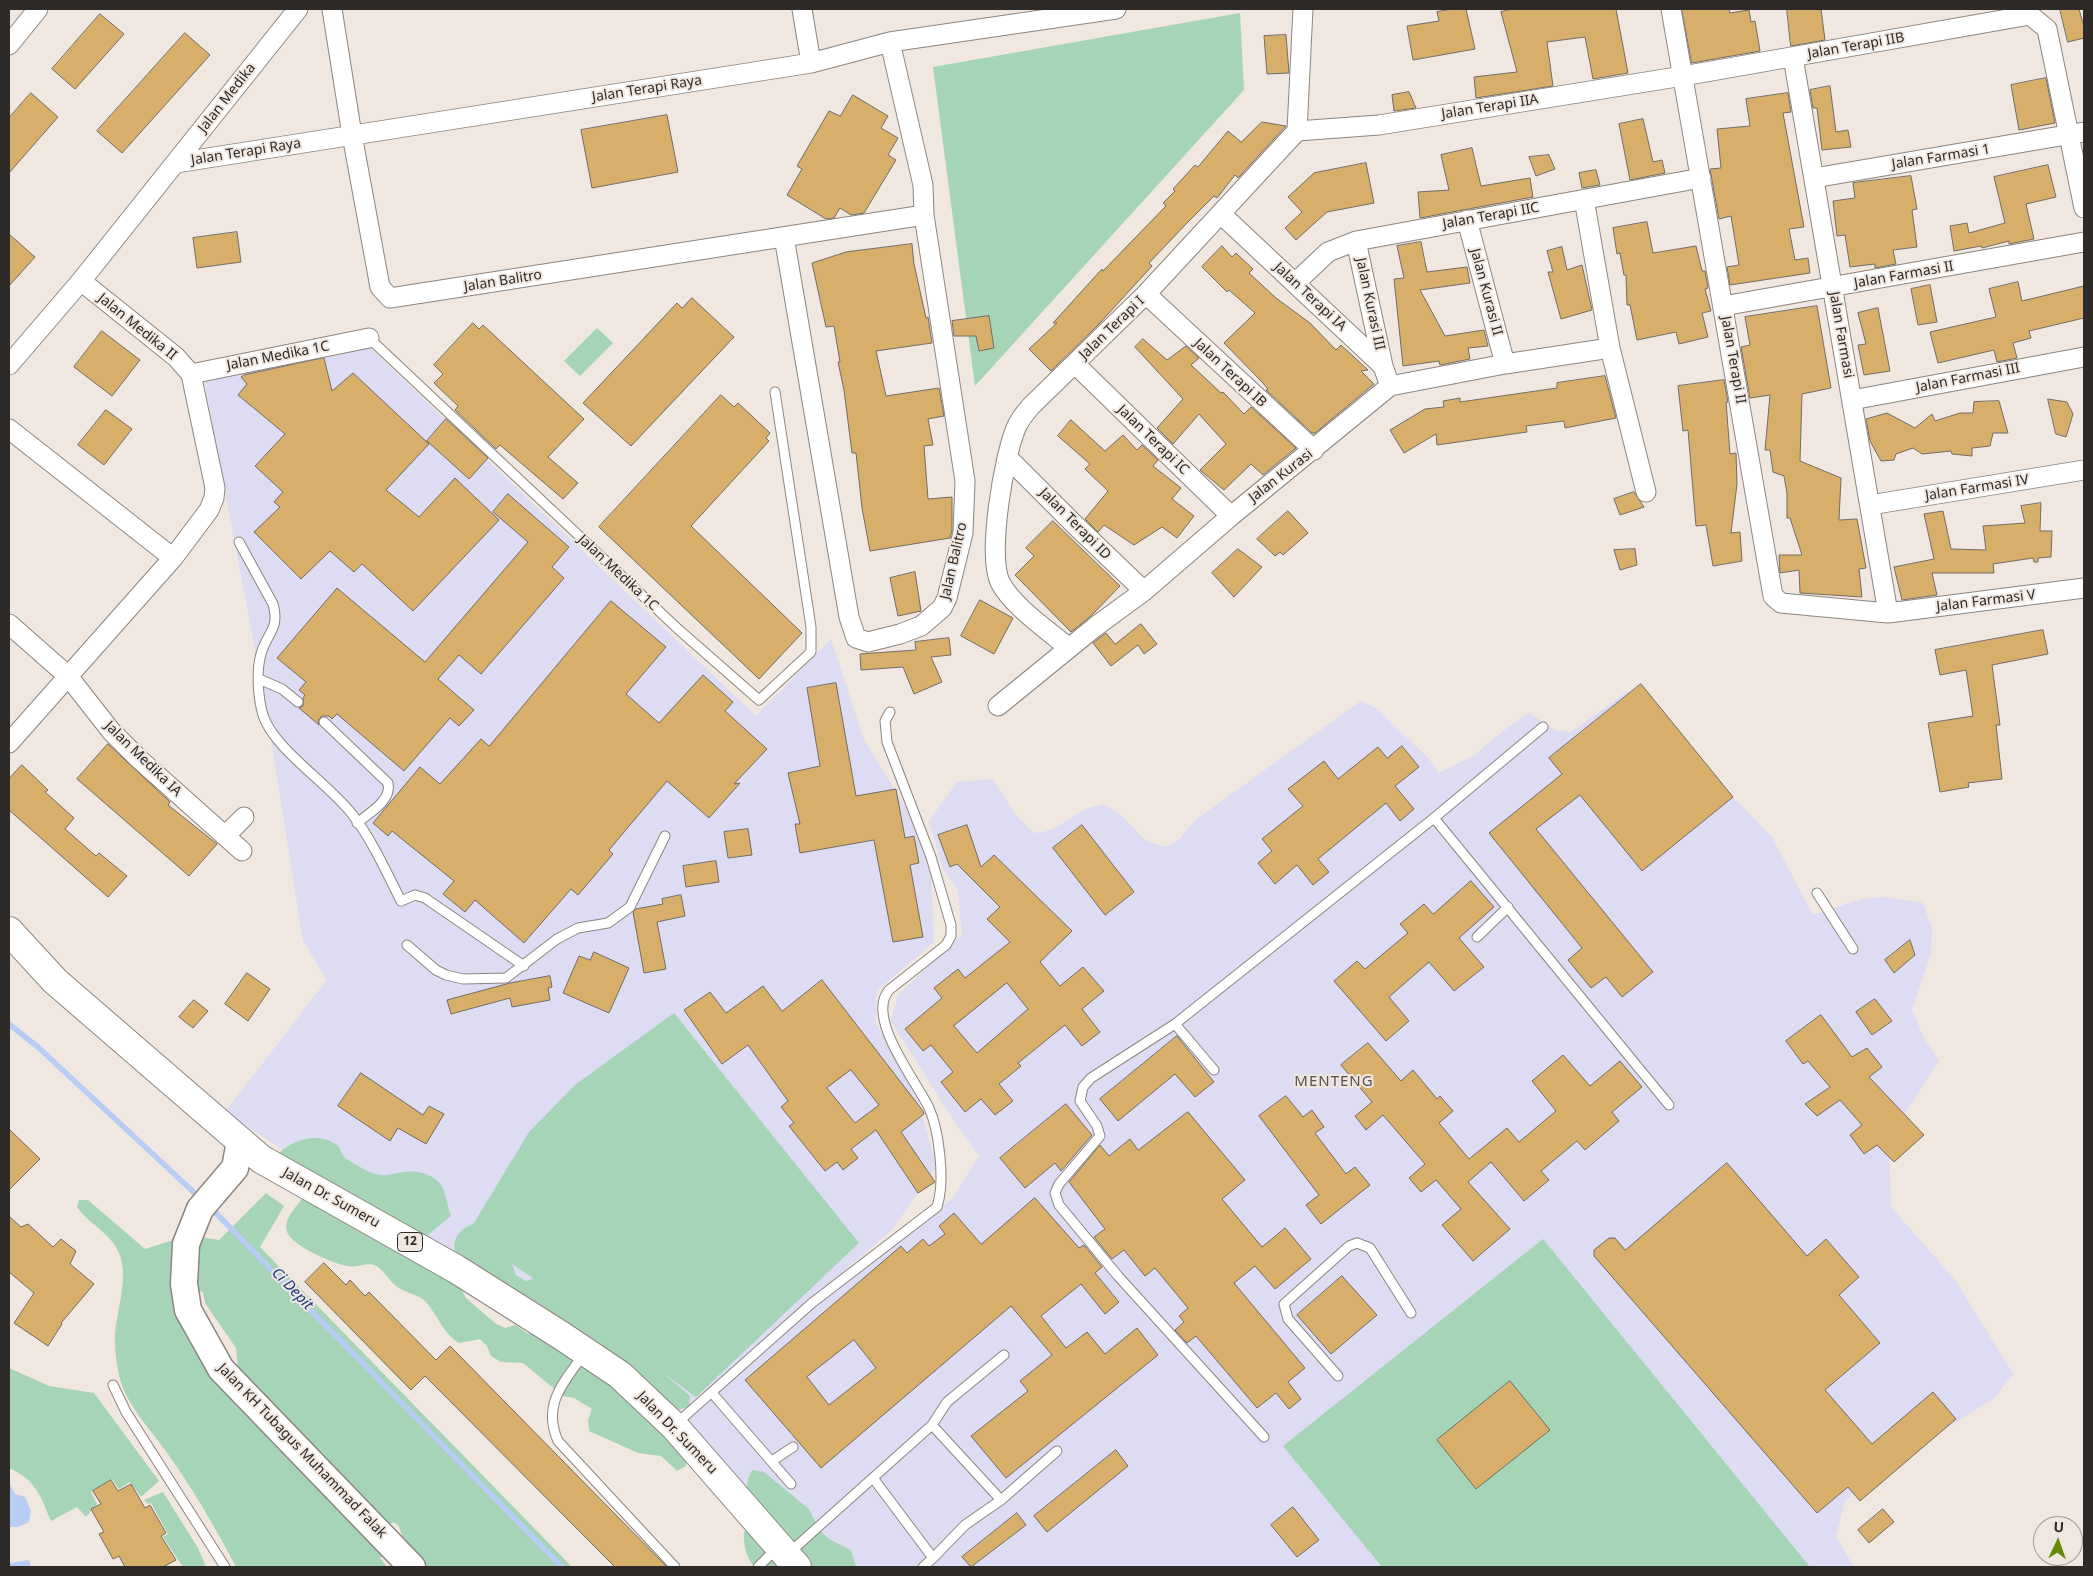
<!DOCTYPE html>
<style>
body{margin:0}
#map{position:relative;width:2093px;height:1576px;overflow:hidden;background:#f0e7e0;font-family:"Noto Sans",sans-serif}
canvas{display:block}
.frame{position:absolute;inset:0;border:10px solid #2e2a28;pointer-events:none}
.north{position:absolute;left:2033px;top:1516px;width:50px;height:50px;box-sizing:border-box;background:#f0e7e0;border:1px solid #a29b96;border-radius:50%;rotate:3deg;font-size:14px;font-weight:700;line-height:20px;text-align:center;color:#2e2a28}
.north::after{content:'';display:block;margin:auto;width:18px;height:22px;background:#67890a;clip-path:polygon(50% 0,100% 100%,50% 72%,0 100%)}
</style>
<div id="map">
<canvas width="2093" height="1576"></canvas>
<div class="frame"></div>
<div class="north">U</div>
</div>
<script>
const c = document.querySelector('canvas').getContext('2d');
c.lineJoin = 'round';
function fill(path, color) { c.fillStyle = color; c.fill(path, 'evenodd'); }
function strokePath(path, color, width, dash) { c.strokeStyle = color; c.lineWidth = width; c.lineCap = dash ? 'butt' : 'round'; c.setLineDash(dash || []); c.stroke(path); }
function drawText(font, color, halo, rows, align = 'center') {
  c.font = font + ' "Noto Sans",sans-serif'; c.lineWidth = 4; c.setLineDash([]); c.textBaseline = 'middle'; c.strokeStyle = halo; c.fillStyle = color; for (const [text, x, y, turn = 0] of rows) {
    c.save(); c.translate(x, y); c.rotate((+turn || 0) * Math.PI / 180); c.textAlign = isNaN(turn) ? turn : align; if (halo) c.strokeText(text, 0, 0); c.fillText(text, 0, 0); c.restore();
  }
}
fill(new Path2D(`
 M369 347 756 716 831 639 864 740 910 814 931 865 934 942 877 991 876 1023 915 1091 937 1166 892 1230 681 1411 225 1112 327 980 303 941 266 708 204 379Z
 M1628 691 1772 837 1813 915 1861 899 1885 897 1923 903 1932 928 1931 954 1912 1009 1924 1038 1939 1061 1889 1138 1891 1207 1956 1281 2013 1374 1993 1399 1877 1472 1845 1501 1836 1536 1854 1567H809L683 1423 811 1306 953 1198 979 1156 952 1118 891 1021 898 995 962 934 958 890 943 869 929 821 957 782 993 779 1015 814 1033 832 1040 833 1055 828 1085 809 1104 804 1122 816 1145 840 1165 847 1180 839 1195 820 1361 701 1377 709 1429 759 1439 773 1473 756 1503 731 1529 713 1555 730 1571 732Z`), '#dedcf2');
fill(new Path2D(`
 M1240 13 1244 90 975 386 933 67Z
 M597 328 613 343 580 376 564 361Z
 M674 1013 859 1243 696 1397 662 1372 690 1396 689 1407 669 1412 687 1454 686 1466 677 1471 661 1456 638 1453 589 1431 588 1420 592 1409 574 1398 563 1396 523 1363 501 1362 491 1356 487 1346 480 1339 459 1343C443 1333 438 1316 426 1302 419 1294 404 1293 396 1286 388 1280 384 1269 374 1265 367 1262 356 1268 348 1266 335 1265 294 1246 288 1234 281 1221 296 1207 303 1198L275 1157C288 1141 318 1130 337 1145 341 1148 341 1154 345 1158 353 1163 366 1171 375 1174 392 1179 410 1164 432 1177 447 1185 446 1203 451 1216L423 1239 449 1266 466 1298 495 1323 505 1328 516 1325 526 1333 538 1336 456 1268C455 1243 449 1235 474 1223L529 1132 575 1085ZM512 1264 533 1278 532 1279 526 1281 516 1275Z
 M266 1193 284 1206 260 1247 572 1567H395L405 1546 399 1526 393 1522 378 1533 392 1549 380 1558 387 1567H236C215 1527 192 1487 165 1450 149 1428 128 1406 120 1379 117 1367 114 1347 115 1334 117 1310 130 1274 118 1251 109 1232 89 1224 77 1207L79 1200H88L145 1249 189 1235 219 1240ZM185 1288 203 1292 205 1303 236 1348 238 1369 174 1291Z
 M1543 1239 1810 1567H1382L1283 1446Z
 M9 1368 49 1386 94 1393 159 1481 141 1497 130 1482 119 1489 112 1479 91 1492 97 1504 86 1517 77 1507 51 1521C40 1495 36 1480 9 1468Z
 M752 1470 764 1472 809 1509 820 1531 829 1539 851 1550 856 1567H807L747 1489 748 1479Z
 M163 1492 198 1548 206 1567H183L163 1537 168 1534 151 1503 148 1504 144 1500Z
 M752 1525 790 1567H755C746 1558 743 1544 744 1532Z`), '#a5d4b6');
fill(new Path2D(`
 M9 1482 15 1494 25 1497 31 1511 29 1522 18 1527H9Z
 M29 1560 31 1567H9V1563Z`), '#b8cdf4');
strokePath(new Path2D(`
 M9 1024 39 1048 200 1198
 M211 1208 562 1567`), '#b8cdf4', 5.5);
const building = new Path2D(`
 M1453 9H1466L1475 49 1413 60 1407 26 1439 21 1437 12Z
 M1513 9H1616L1628 73 1593 79 1585 37 1547 42 1553 86 1476 98 1474 77 1517 72 1501 12Z
 M1682 9H1729L1730 13 1749 10 1751 22 1755 21 1760 51 1692 63Z
 M1787 9H1821L1825 40 1791 46Z
 M2060 9H2079L2084 27V38L2068 42Z
 M100 14 124 34 75 89 52 69Z
 M185 33 210 55 122 153 97 131Z
 M1286 35 1289 73 1267 74 1264 36Z
 M2046 78 2055 123 2019 130 2011 85Z
 M1830 86 1836 132 1848 130 1851 147 1822 150 1817 108H1813L1810 90Z
 M1409 92 1416 108 1394 111 1392 95Z
 M31 93 58 117 9 173V118Z
 M1788 93 1791 112 1783 113 1804 227 1789 229 1795 260 1808 258 1810 273 1730 285 1727 267 1739 265 1731 216 1719 219 1710 169 1721 168 1717 129 1750 126 1746 99Z
 M853 95 888 116 881 128 898 138 888 155 896 160 864 213 851 215 840 208 834 218 826 219 787 195 802 169 797 166 829 111 840 116Z
 M667 115 678 172 592 188 581 130Z
 M1643 119 1653 162 1662 160 1665 173 1630 180 1619 124Z
 M1262 122 1286 126 1238 178 1235 175 1217 198 1214 196 1186 224 1149 263 1152 266 1099 324 1051 371 1029 349 1057 323H1053L1102 269 1103 271 1166 206 1163 203 1175 191 1173 189 1195 165 1198 167 1228 131 1241 142Z
 M1472 148 1481 186 1530 178 1533 197 1420 218 1418 192 1449 190 1441 155Z
 M1549 155 1555 169 1536 176 1529 157Z
 M1366 163 1374 203 1327 212 1296 240 1285 228 1302 212 1288 197 1314 173Z
 M2048 165 2056 197 2026 204 2034 239 2009 244V241L1982 248 1981 246 1954 251 1950 226 1967 223 1969 233 2005 223 1994 177Z
 M1596 170 1600 185 1582 188 1579 173Z
 M1911 176 1917 209 1912 210 1917 247 1893 250 1896 264 1875 268V264L1850 267 1845 235 1837 236 1833 201 1855 198 1853 183Z
 M1647 222 1653 253 1696 246 1702 271H1705L1708 288 1705 289 1711 311 1702 313 1708 337 1679 344 1676 332 1637 340 1630 305H1627L1626 275H1624L1620 253 1617 254 1613 228Z
 M237 232 241 262 197 268 193 238Z
 M9 234 35 257 9 286Z
 M1421 242 1427 272 1467 267 1470 283 1420 290 1445 336 1484 330 1488 346 1468 348 1470 359 1440 365 1439 361 1403 366 1394 279 1404 278 1397 246Z
 M912 244 914 264 926 318 928 317 932 343 876 351 886 396 939 388 944 416 928 419 933 445 924 446 928 499 952 497V531L950 538 870 551 862 508 856 453H852L844 390 838 362H840L834 326 826 327 812 263 846 252Z
 M1222 246 1232 257 1236 253 1253 269 1249 273 1276 298 1310 323 1336 350 1341 345 1368 370 1361 371 1374 384 1315 433H1312L1266 390 1268 389 1262 382 1224 343 1255 313 1229 290 1227 292 1202 267Z
 M1562 247 1567 270 1582 265 1592 310 1561 319 1548 272H1553L1547 251Z
 M2018 282 2022 301 2084 286V318L2029 331 2031 338 2013 343 2017 358 1997 362 1994 350 1938 363 1930 332 1996 317 1989 289Z
 M1930 285 1937 322 1918 325 1911 289Z
 M692 298 734 337 631 446 583 403 677 303 682 308Z
 M1817 306 1831 388 1802 394 1800 461 1841 478 1839 520 1857 519 1866 568 1859 569 1862 597 1800 593 1799 570 1780 573 1779 555H1802L1790 518H1787V493L1784 476 1773 472 1770 450H1765L1770 395 1750 398 1741 347 1750 345 1745 317Z
 M1878 308 1890 371 1864 375 1858 345 1866 344 1858 313Z
 M989 316 994 348 979 351 976 336H954L952 321Z
 M473 323 479 329 483 325 584 419 548 457 578 483 563 499 500 445 496 449 455 410 458 406 434 383 443 374 434 365Z
 M102 331 140 360 112 396 74 367Z
 M1143 339 1167 360 1186 346 1199 358 1191 365 1221 393 1223 392 1244 414 1251 407 1296 448 1263 475 1251 464 1224 490 1200 470 1226 444 1199 414 1173 444 1157 428 1183 399 1135 347Z
 M324 358 332 391 353 373 429 444 386 490 419 517 455 478 499 520 413 611 362 564 354 572 330 551 301 579 254 532 280 507 274 502 283 492 255 466 285 434 238 395 247 384 241 377 244 375Z
 M1605 376 1616 418 1565 428 1564 421 1526 426 1527 432 1437 445 1436 434 1404 453 1390 430 1425 409 1444 407 1443 401 1460 398V402L1557 388V383Z
 M1724 380 1728 402H1726L1730 454 1736 453 1737 484 1731 533 1740 532 1742 561 1713 566 1706 525 1696 526 1688 430 1683 431 1678 386Z
 M721 395 734 407 738 403 770 433 766 438 769 441 691 526 802 633 759 679 599 527Z
 M2048 399 2067 402 2073 414 2066 437 2056 434Z
 M1999 401 2008 433H1993L1990 446 1972 448V456L1952 454 1951 451 1922 454 1913 448 1896 454 1894 460 1881 461 1870 441 1866 419 1887 413 1915 428 1932 414 1935 421 1960 413H1973L1974 402Z
 M106 410 132 429 104 465 78 445Z
 M446 419 488 458 469 479 427 441Z
 M1071 420 1105 451 1123 435 1137 450 1142 445 1158 460 1153 466 1181 488 1172 499 1194 516 1177 538 1162 527 1134 545 1104 525 1098 532 1085 519 1108 491 1085 469 1090 464 1058 436Z
 M1634 492 1644 507 1620 515 1614 499Z
 M508 494 569 547 552 567 564 578 481 674 459 655 438 679 474 710 459 726 450 718 404 771 337 714 332 719 329 716H322L318 720 319 725 299 708 303 706V698L305 695 299 690 306 682 277 658 337 588 425 662 528 542 493 512Z
 M2041 503 2040 531H2052L2051 557 2038 558V562H2034L2033 558 1993 564 1994 573H1932L1937 595 1902 600 1894 567 1934 559 1924 514 1943 511 1951 549 1986 550 1983 526 2025 523 2021 506Z
 M1288 511 1308 533 1283 555 1280 552 1275 556 1257 539Z
 M1053 521 1120 586 1091 616 1071 632 1015 575 1034 556 1026 548Z
 M1238 549 1262 567 1234 597 1212 573Z
 M1635 549 1637 565 1620 570 1614 550Z
 M915 572 921 611 898 616 890 578Z
 M980 600 1013 618 994 654 961 636Z
 M611 601 666 647 626 694 659 723 703 675 733 702 725 711 767 749 734 784 740 783 709 818 667 781 609 850 613 854 578 895 571 889 524 943 475 900 465 912 443 894 454 881 392 831 388 836 373 823 420 767 440 784 481 739 489 746Z
 M1141 624 1157 644 1144 654 1138 645 1111 666 1093 643 1106 633 1115 644Z
 M2043 630 2048 654 1992 665 2000 725H1996L2002 779 1968 783 1969 787 1940 792 1928 723 1973 716 1966 670 1940 675 1935 650Z
 M949 638 951 655 931 657 942 682 914 694 903 667 861 670 860 654 916 650 915 642Z
 M836 683 856 796 896 789 905 838 914 836 919 863 910 865 923 937 893 942 874 840 800 853 795 824H800L788 773 820 766 807 688Z
 M1641 684 1733 797 1642 871 1580 795 1536 829 1653 972 1622 997 1606 977 1591 988 1568 960 1582 948 1489 833 1562 774 1549 758Z
 M108 744 170 802 168 805 217 844 189 876 77 779Z
 M1402 746 1419 767 1395 786 1414 809 1400 821 1386 803 1318 859 1329 872 1313 885 1297 865 1275 884 1258 863 1272 851 1262 839 1303 806 1288 789 1324 761 1338 779 1378 747 1387 758Z
 M22 765 48 790 45 792 74 818 65 829 96 856 99 853 127 876 108 897 9 810V779Z
 M967 825 981 867 994 855 1072 931 1040 962 1060 986 1083 967 1104 991 1082 1009 1100 1032 1082 1046 1065 1025 1018 1063 1021 1066 999 1084 1013 1101 995 1115 981 1099 965 1112 941 1082 953 1072 931 1045 923 1051 905 1029 942 998 934 988 958 969 965 978 1010 942 987 919 1000 907 957 864 950 867 938 835ZM1007 983 1028 1009 977 1053 954 1026Z
 M1082 825 1134 892 1105 915 1053 848Z
 M748 829 752 855 728 858 724 832Z
 M716 861 719 882 686 887 683 866Z
 M1471 881 1494 907 1459 938 1484 967 1454 991 1429 962 1389 997 1409 1021 1386 1041 1334 981 1357 961 1365 969 1408 933 1400 924 1424 904 1433 914Z
 M681 895 685 916 657 922 666 969 644 973 633 912 636 909 663 904 662 899Z
 M1910 940 1915 955 1894 973 1885 960Z
 M594 952 629 968 609 1013 563 993 579 956 590 960Z
 M247 973 270 989 248 1021 225 1004Z
 M550 976 552 987 548 988 550 1000 512 1007 510 998 451 1014 447 1000 510 983Z
 M822 980 923 1111 924 1114 901 1132 935 1182 918 1193 876 1130 851 1149 858 1158 843 1170 837 1162 825 1171 789 1126 794 1123 781 1107 788 1101 748 1045 722 1064 684 1010 710 992 726 1013 763 986 782 1011ZM851 1070 879 1105 855 1123 827 1088Z
 M1875 999 1892 1021 1872 1035 1856 1012Z
 M194 1000 208 1011 193 1028 179 1017Z
 M1821 1015 1852 1057 1867 1048 1882 1067 1869 1077 1924 1135 1894 1162 1877 1145 1864 1154 1850 1135 1862 1125 1840 1100 1817 1116 1805 1104 1830 1087 1808 1061 1803 1064 1786 1041Z
 M1177 1036 1214 1082 1195 1097 1175 1074 1118 1121 1100 1099Z
 M1368 1043 1401 1081 1413 1070 1437 1099 1440 1096 1453 1111 1439 1123 1469 1159 1507 1128 1519 1142 1556 1111 1532 1081 1563 1055 1590 1086 1620 1061 1642 1087 1612 1112 1619 1121 1585 1150 1577 1141 1541 1171 1549 1180 1524 1201 1491 1162 1468 1182 1510 1229 1473 1261 1442 1225 1461 1209 1436 1180 1421 1192 1409 1178 1425 1164 1383 1115 1366 1130 1355 1116 1372 1102 1341 1065Z
 M361 1073 423 1115 429 1106 444 1114 426 1144 398 1128 390 1141 338 1106Z
 M1286 1096 1303 1117 1312 1110 1324 1127 1315 1133 1346 1174 1355 1167 1370 1185 1321 1224 1306 1205 1319 1195 1259 1116Z
 M1066 1104 1092 1135 1061 1171 1055 1163 1025 1188 1000 1158Z
 M1188 1112 1245 1180 1222 1199 1262 1247 1285 1228 1311 1259 1275 1289 1255 1266 1234 1283 1305 1368 1288 1382 1301 1399 1289 1409 1276 1393 1257 1408 1196 1336 1187 1343 1175 1330 1184 1322 1179 1316 1188 1308 1155 1268 1145 1276 1124 1250 1112 1259 1094 1237 1105 1229 1069 1182 1100 1145 1109 1156 1130 1139 1138 1150Z
 M9 1129 40 1159 9 1190Z
 M1727 1163 1807 1256 1826 1239 1859 1277 1839 1295 1880 1343 1825 1390 1872 1444 1933 1392 1956 1419 1860 1501 1848 1487 1817 1513 1594 1256V1250L1609 1238H1615L1625 1250Z
 M1035 1198 1079 1248 1084 1245 1102 1267 1095 1273 1119 1302 1105 1314 1081 1284 1041 1316 1066 1348 1087 1332 1105 1354 1137 1328 1158 1355 1006 1478 971 1436 1028 1391 1020 1381 1052 1355 1011 1306 821 1468 745 1380 901 1246 907 1253 923 1239 929 1246 945 1234 939 1226 954 1213 981 1244ZM854 1340 876 1368 829 1405 807 1377Z
 M9 1216 21 1227 28 1224 53 1247 61 1239 76 1251 70 1264 94 1284 61 1323 62 1324 48 1346 14 1323 34 1293 9 1272Z
 M324 1263 346 1285 350 1280 365 1296 369 1292 436 1360 450 1346 667 1567H615L425 1376 411 1390 305 1282Z
 M1342 1276 1377 1315 1331 1354 1297 1315Z
 M1510 1381 1550 1430 1476 1489 1437 1440Z
 M1116 1450 1128 1466 1047 1532 1034 1516Z
 M111 1480 118 1491 131 1484 145 1508 150 1505 166 1533 161 1536 176 1560 163 1567H125L119 1556 113 1559 99 1534 104 1532 91 1509 101 1504 93 1491Z
 M1293 1507 1319 1540 1297 1557 1271 1525Z
 M1883 1509 1894 1522 1869 1543 1858 1530Z
 M1017 1513 1026 1525 971 1567 962 1557Z`);
fill(building, '#d7ae6a');
strokePath(building, '#726d65', 1);
const lane = new Path2D(`
 M369 338 678 629 759 700 811 652V627L775 392
 M239 542 273 604C280 630 267 632 261 654 256 671 258 698 263 715 273 748 329 784 352 814 371 838 387 873 401 901L415 895 425 898 524 966
 M259 679 282 689 298 702
 M324 722 388 783C392 801 369 813 357 823
 M1434 818 1669 1105
 M1817 893 1853 949
 M1477 937 1508 907
 M407 945 436 970 446 975 463 979 506 978 557 939 578 928 608 923 630 907 665 836
 M1175 1024 1214 1070
 M584 1354C563 1383 542 1405 558 1441L675 1567
 M1338 1376 1288 1319 1284 1304 1349 1246 1357 1243 1370 1248 1411 1313
 M113 1385 126 1412 225 1567
 M712 1393 791 1484
 M677 1423 812 1303 937 1207 939 1199C944 1176 939 1130 929 1108 917 1082 865 1018 889 990L946 945 951 936V925L931 857 887 742 885 721 890 712
 M932 1425 1001 1500
 M1264 1437 1118 1276 1059 1205 1055 1193 1059 1184 1100 1136 1097 1126 1080 1101 1083 1087 1091 1078 1175 1024 1434 818 1543 727
 M772 1461 793 1447
 M873 1478 933 1558 923 1567
 M789 1553 932 1425 947 1402 1004 1355
 M933 1558 965 1525 1001 1500 1057 1451
 M758 1567 777 1548`);
const street = new Path2D(`
 M332 9 352 135 380 287 390 298 924 215
 M802 9 811 63
 M1671 9 1773 596 1781 603 1888 613 2084 588
 M2030 15 2047 29 2084 208
 M9 45 38 9
 M1793 57 1888 613
 M1297 131 1379 125 1683 76 2030 15
 M176 163 811 63 890 42 1116 9
 M1814 178 2084 132
 M1221 214 1383 366 1390 386
 M1467 220 1505 364
 M784 237 849 617 856 638 868 642 900 634 921 626 942 608 947 598 963 533 965 481 924 215 923 185 890 42
 M1356 241 1383 366
 M81 281 176 357 191 374
 M1295 283 1328 252 1356 241 1701 178
 M1146 294 1314 450
 M1723 306 2084 242
 M1610 348 1646 492
 M1075 364 1231 516
 M9 365 81 281 298 9
 M191 374 369 338
 M1852 400 2084 357
 M9 429 173 558
 M1007 457 1074 524 1144 591
 M1870 505 2084 470
 M9 624 68 676 111 731 139 759 242 851
 M1069 648C1049 631 1012 606 1000 582 987 555 1004 456 1016 428 1019 420 1025 413 1031 406L1146 294 1297 131 1303 9
 M998 706 1095 627 1144 591 1231 516 1390 386 1505 364 1610 348 1584 199
 M9 743 173 558 209 510 214 498 215 488 191 374
 M225 836 244 817`);
const secondary = new Path2D(`
 M240 1142 235 1168 200 1209 186 1244 184 1284 188 1310 221 1369 412 1567`);
const primary = new Path2D(`
 M9 931 55 981 261 1159 456 1269 562 1336 620 1375 674 1426 797 1567`);
strokePath(lane, '#8d857e', 11);
strokePath(street, '#8d857e', 21);
strokePath(secondary, '#8d857e', 29);
strokePath(primary, '#8d857e', 30);
strokePath(lane, '#fff', 9);
strokePath(street, '#fff', 19);
strokePath(secondary, '#fff', 26);
strokePath(primary, '#fff', 28);
for (const [x, y, w] of [
 [410,1242,25]
]) { const box = new Path2D(); box.roundRect(x - w / 2, y - 9.5, w, 19, 4); c.fillStyle = '#f0e7e0'; c.fill(box); strokePath(box, '#2e2a28', 1); }
drawText('bold 12px', '#2e2a28', null, [
 ["12",410,1242]
]);
drawText('14px', '#2e2a28', '#f0e7e0', [
 ["Jalan Terapi IIB",1856,46,-10],
 ["Jalan Terapi Raya",647,89,-9],
 ["Jalan Medika",227,98,-52],
 ["Jalan Terapi IIA",1490,107,-9],
 ["Jalan Terapi Raya",246,152,-9],
 ["Jalan Farmasi 1",1941,157,-9],
 ["Jalan Terapi IIC",1491,216,-10],
 ["Jalan Farmasi II",1904,275,-10],
 ["Jalan Balitro",503,281,-9],
 ["Jalan Kurasi II",1486,292,75],
 ["Jalan Terapi IA",1310,297,43],
 ["Jalan Kurasi III",1370,304,78],
 ["Jalan Medika II",137,327,39],
 ["Jalan Terapi I",1112,328,-44],
 ["Jalan Farmasi",1841,335,80],
 ["Jalan Medika 1C",278,356,-11],
 ["Jalan Terapi II",1733,360,80],
 ["Jalan Terapi IB",1230,373,43],
 ["Jalan Farmasi III",1968,378,-11],
 ["Jalan Terapi IC",1153,440,44],
 ["Jalan Kurasi",1281,476,-38],
 ["Jalan Farmasi IV",1977,488,-9],
 ["Jalan Terapi ID",1075,524,45],
 ["Jalan Balitro",954,561,-77],
 ["Jalan Medika 1C",618,573,43],
 ["Jalan Farmasi V",1986,601,-7],
 ["Jalan Medika IA",143,759,44],
 ["Jalan Dr. Sumeru",331,1198,29],
 ["Jalan Dr. Sumeru",677,1433,46],
 ["Jalan KH Tubagus Muhammad Falak",302,1451,46]
]);
c.letterSpacing = '1px';
drawText('15px', '#58514b', '#f0e7e0', [
 ["MENTENG",1334,1082]
]);
c.letterSpacing = '0px';
drawText('italic 15px', '#1a3a82', '#f0e7e0', [
 ["Ci Depit",292,1289,46]
]);
</script>
